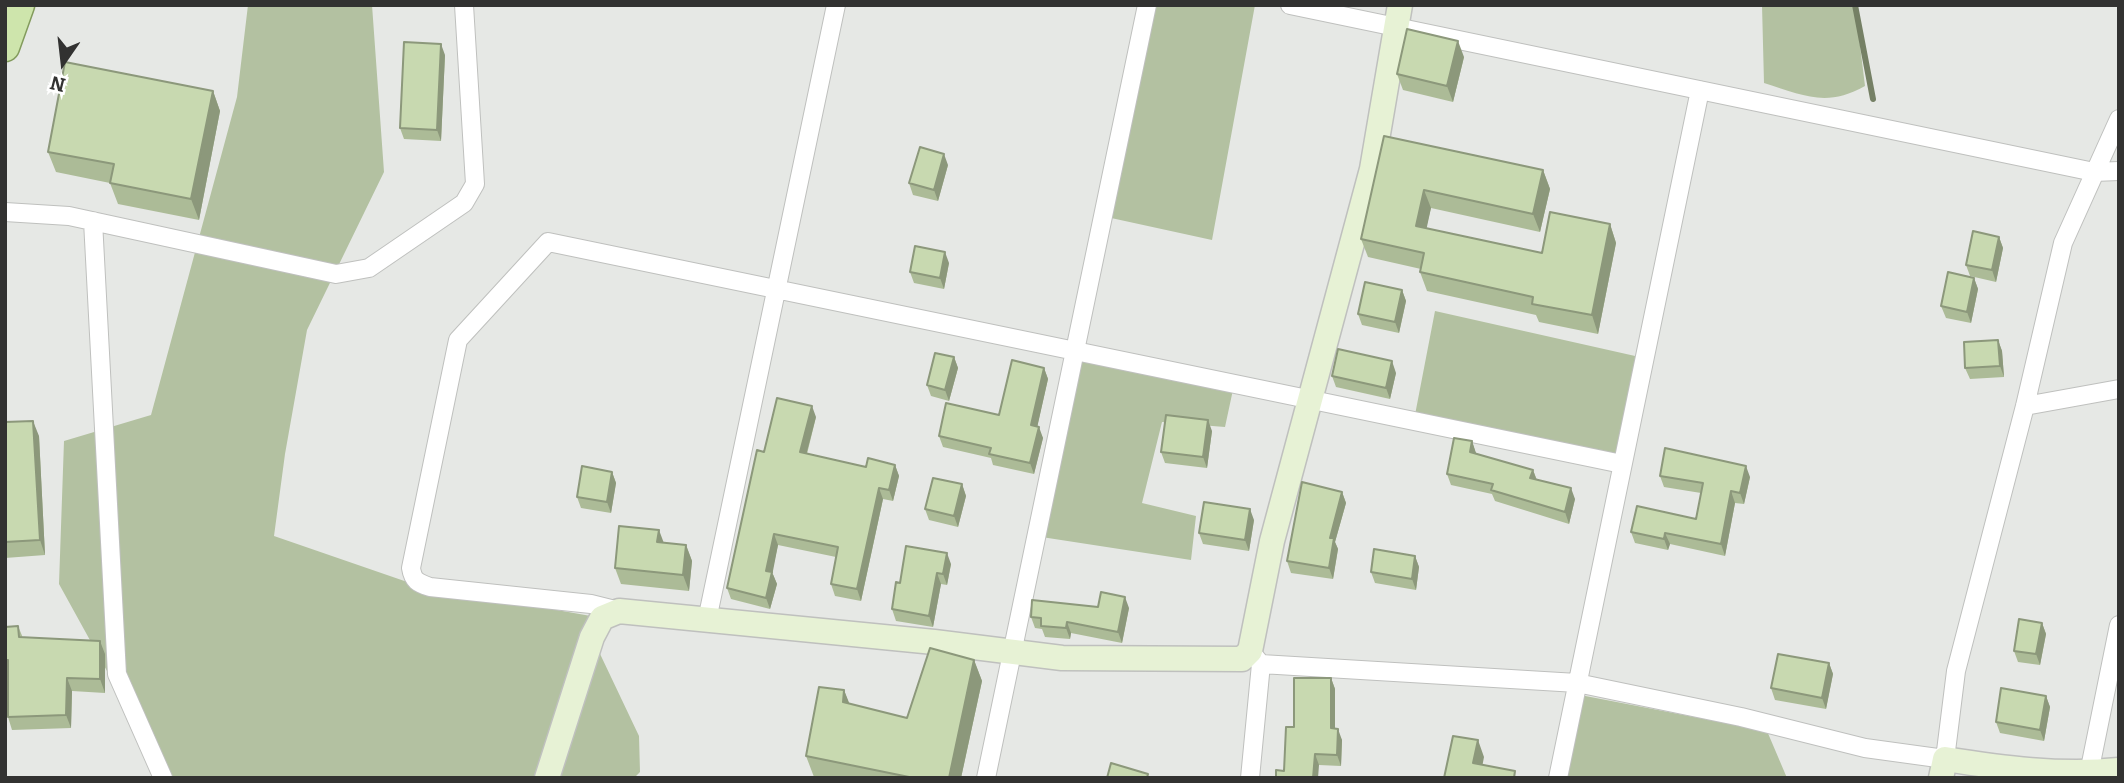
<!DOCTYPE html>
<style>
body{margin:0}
#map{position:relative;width:2124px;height:783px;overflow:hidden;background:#e6e8e5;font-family:Bitter,serif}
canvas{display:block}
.frame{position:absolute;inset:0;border:7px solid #323231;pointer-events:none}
.north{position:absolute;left:28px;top:28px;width:70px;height:70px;-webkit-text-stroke:5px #fff;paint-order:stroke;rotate:194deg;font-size:19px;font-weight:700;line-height:28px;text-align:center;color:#323231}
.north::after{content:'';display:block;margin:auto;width:24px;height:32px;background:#323231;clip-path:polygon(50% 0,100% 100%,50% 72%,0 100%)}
</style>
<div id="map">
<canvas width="2124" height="783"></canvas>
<div class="frame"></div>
<div class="north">N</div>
</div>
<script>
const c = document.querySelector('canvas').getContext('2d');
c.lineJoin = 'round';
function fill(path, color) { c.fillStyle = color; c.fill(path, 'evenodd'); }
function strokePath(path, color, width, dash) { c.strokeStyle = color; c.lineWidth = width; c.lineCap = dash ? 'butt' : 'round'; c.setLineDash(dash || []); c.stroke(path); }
fill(new Path2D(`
 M248 5H372L384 172 307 330 285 454 274 536 416 585 602 618 592 637 639 736 640 772 634 778H166L59 584 64 441 151 415 237 97Z
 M1147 5H1255L1212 240 1102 216Z
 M1762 5H1855L1865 86C1826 108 1803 95 1764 83Z
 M1435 311 1644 358 1616 462 1414 420Z
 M1074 351 1234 385 1225 427 1162 422 1142 503 1196 516 1191 560 1035 536Z
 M1575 694 1767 731 1787 778H1567Z`), '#b3c1a1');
strokePath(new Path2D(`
 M1855 5 1873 99`), '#758065', 6);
const street = new Path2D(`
 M1290 5 2094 172 2119 171
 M5 212 69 216 336 274 369 268 464 203 475 184 464 5
 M93 221 117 674 163 778
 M2025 406 2119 389
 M619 611 591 604 430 587C418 583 413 581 411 568L458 340 548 242 1622 464
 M707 620 836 5
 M1250 651 1261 664 1577 683 1741 717 1865 748 1945 759 1956 671 2025 406 2063 243 2119 119
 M2089 773 2119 625
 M986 778 1147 5
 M1250 778 1261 664
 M1558 778 1700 90`);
const secondary = new Path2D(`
 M547 778 592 637 602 618 619 611 934 642 1062 658 1242 659 1250 651 1272 541 1372 169 1400 5
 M1941 778 1945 759C2002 768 2060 776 2119 770`);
const primary = new Path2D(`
 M5 47 20 5`);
strokePath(street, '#bfc0be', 20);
strokePath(secondary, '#bfc0be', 27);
strokePath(primary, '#839b5d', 31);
strokePath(street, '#fff', 18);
strokePath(secondary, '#e7f2d5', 24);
strokePath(primary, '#cee5ac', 28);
fill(new Path2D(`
 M445 55 441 141 404 139 400 128Z
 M1464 57 1453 102 1403 90 1397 74Z
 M213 91 220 111 199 220 118 204 110 183 56 172 48 152Z
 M1384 136 1543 170 1550 189 1540 232 1431 208 1426 228 1542 253 1610 224 1616 243 1598 334 1539 322 1536 315 1427 291 1420 272 1421 269 1368 257 1361 239Z
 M948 165 938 201 913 195 909 183Z
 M1999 237 2003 248 1996 282 1970 276 1966 265Z
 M949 263 944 289 914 283 910 272Z
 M1974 278 1978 289 1971 323 1946 318 1941 306Z
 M1402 290 1406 301 1399 333 1362 325 1358 314Z
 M1998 340 2002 351 2004 377 1970 379 1965 368Z
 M954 357 958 368 949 401 931 396 927 385Z
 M1044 368 1048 379 1037 427 1043 438 1034 474 993 465 991 458 943 447 939 436 999 415Z
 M1396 373 1390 399 1336 387 1332 376Z
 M816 417 807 454 866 467 895 465 899 476 893 501 883 499 861 601 835 596 831 584 836 557 778 545 772 572 777 584 770 609 731 599 727 588 764 452Z
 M5 422 39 436 45 555 5 558Z
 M1212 431 1207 468 1165 463 1161 452Z
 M1472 441 1476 454 1533 470 1537 480 1575 499 1569 524 1495 501 1492 494 1451 485 1447 474Z
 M612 472 616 483 611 513 581 508 577 497Z
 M1660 476 1750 477 1744 504 1735 503 1725 556 1670 544 1668 550 1635 543 1631 532 1696 519 1701 493 1664 487Z
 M962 484 966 496 958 527 929 520 925 509Z
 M1342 492 1346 503 1335 542 1338 549 1333 579 1291 573 1287 561Z
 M1254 520 1249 551 1203 544 1199 533Z
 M664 543 686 545 692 561 689 591 621 584 615 568Z
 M1415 556 1419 567 1416 590 1375 583 1371 572Z
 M951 564 947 585 941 584 933 627 896 621 892 609 900 583Z
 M1098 607 1129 608 1122 643 1071 633 1070 639 1045 637 1042 629 1035 628 1031 617Z
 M2042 623 2046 634 2040 665 2018 662 2014 651Z
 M18 626 23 638 105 654V693L72 691 71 728 12 730 8 717V674H5V627Z
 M974 660 982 681 961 778 814 777 806 756 844 690 849 704 907 718Z
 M1829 663 1833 674 1826 709 1775 700 1771 688Z
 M1331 678 1335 689V729L1342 740 1341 766 1319 765 1284 771 1294 727Z
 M2046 696 2050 707 2044 741 2000 733 1996 722Z`), '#acbb97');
fill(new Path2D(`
 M1458 41 1464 57 1453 102 1447 86Z
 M441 44 445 55 441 141 437 130Z
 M213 91 220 111 199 220 191 199Z
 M944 154 948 165 938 201 934 190Z
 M1543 170 1550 189 1540 232 1533 214Z
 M1424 190 1431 208 1423 245 1416 226Z
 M1610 224 1616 243 1598 334 1592 315Z
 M1999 237 2003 248 1996 282 1992 270Z
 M945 252 949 263 944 289 940 278Z
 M1974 278 1978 289 1971 323 1967 312Z
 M1402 290 1406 301 1399 333 1395 322Z
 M1998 340 2002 351 2004 377 2000 366Z
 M954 357 958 368 949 401 945 390Z
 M1392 361 1396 373 1390 399 1386 388Z
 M1044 368 1048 379 1035 437 1031 425Z
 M812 406 816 417 804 463 800 452Z
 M1208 420 1212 431 1207 468 1203 457Z
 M33 421 39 436 45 555 40 540Z
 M1039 427 1043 438 1034 474 1030 463Z
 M1472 441 1476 453 1474 463 1470 452Z
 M895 465 899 476 893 501 889 490Z
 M1746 466 1750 477 1744 504 1740 493Z
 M1533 470 1537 481 1530 478Z
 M612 472 616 483 611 513 607 502Z
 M962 484 966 496 958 527 954 516Z
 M879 488 883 499 861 601 857 589Z
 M1571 488 1575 499 1569 524 1565 512Z
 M1731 491 1735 503 1725 556 1721 544Z
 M1342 492 1346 503 1335 542 1338 549 1333 579 1329 568 1330 538Z
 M1250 509 1254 520 1249 551 1245 540Z
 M659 530 665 546 657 542Z
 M1665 533 1670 544 1668 550 1664 539Z
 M774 534 778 545 772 576V572L777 584 770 609 766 598V571Z
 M686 545 692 561 689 591 683 575Z
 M947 553 951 564 947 585 943 574Z
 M1415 556 1419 567 1416 590 1412 579Z
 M937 573 941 584 933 627 929 616Z
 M1125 597 1129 608 1122 643 1118 632Z
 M1067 622 1071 633 1070 639 1066 628Z
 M2042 623 2046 634 2040 665 2036 654Z
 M100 641 105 654V693L100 679Z
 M974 660 982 681 961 778H949Z
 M1829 663 1833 674 1826 709 1822 698Z
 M67 678 72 691 71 728 66 715Z
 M1331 678 1335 689V740L1331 728Z
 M844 690 852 710 843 702Z
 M2046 696 2050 707 2044 741 2040 730Z
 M1338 729 1342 740 1341 766 1337 755Z
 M1478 740 1484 757 1480 778 1473 763Z
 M1315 754 1319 765 1318 778H1313Z`), '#8c987b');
const building = new Path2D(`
 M1407 29 1458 41 1447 86 1397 74Z
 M404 42 441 44 437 130 400 128Z
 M65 62 213 91 191 199 110 183 114 164 48 152Z
 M1384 136 1543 170 1533 214 1424 190 1416 226 1542 253 1550 212 1610 224 1592 315 1532 304 1533 297 1420 272 1424 253 1361 239Z
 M920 147 944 154 934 190 909 183Z
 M1973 231 1999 237 1992 270 1966 265Z
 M915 246 945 252 940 278 910 272Z
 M1948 272 1974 278 1967 312 1941 306Z
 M1365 282 1402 290 1395 322 1358 314Z
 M1998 340 2000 366 1965 368 1964 342Z
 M1338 349 1392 361 1386 388 1332 376Z
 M935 353 954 357 945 390 927 385Z
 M1012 360 1044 368 1031 425 1039 427 1030 463 989 454 991 448 939 436 946 403 999 415Z
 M777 398 812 406 800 452 866 467 868 458 895 465 889 490 879 488 857 589 831 584 838 547 774 534 766 571 772 572 766 598 727 588 757 450 764 452Z
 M1166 415 1208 420 1203 457 1161 452Z
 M33 421 40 540 5 542V422Z
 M1454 438 1472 441 1470 452 1533 470 1530 478 1571 488 1565 512 1491 490 1493 484 1447 474Z
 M1665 448 1746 466 1740 493 1731 491 1721 544 1665 533 1664 539 1631 532 1637 506 1696 519 1703 483 1660 476Z
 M582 466 612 472 607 502 577 497Z
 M933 478 962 484 954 516 925 509Z
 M1302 482 1342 492 1330 538H1334L1329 568 1287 561Z
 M1204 502 1250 509 1245 540 1199 533Z
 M619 526 659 530 657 542 686 545 683 575 615 568Z
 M906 546 947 553 943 574 937 573 929 616 892 609 896 582 900 583Z
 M1374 549 1415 556 1412 579 1371 572Z
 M1101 592 1125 597 1118 632 1067 622 1066 628 1041 626V618L1031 617 1032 600 1098 607Z
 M2019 619 2042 623 2036 654 2014 651Z
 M18 626 19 637 100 641V679L67 678 66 715 8 717V660H5V627Z
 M930 648 974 660 949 778H914L806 756 819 687 844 690 843 702 907 718Z
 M1778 654 1829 663 1822 698 1771 688Z
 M1294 678H1331V728L1338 729 1337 755 1315 754 1313 778H1276V770L1284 771 1286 727H1294Z
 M2001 688 2046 696 2040 730 1996 722Z
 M1453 736 1478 740 1473 763 1515 771 1514 778H1444Z
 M1111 763 1148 774 1147 778H1107Z`);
fill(building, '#c8d9b0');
strokePath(building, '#8c987b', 2);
</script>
